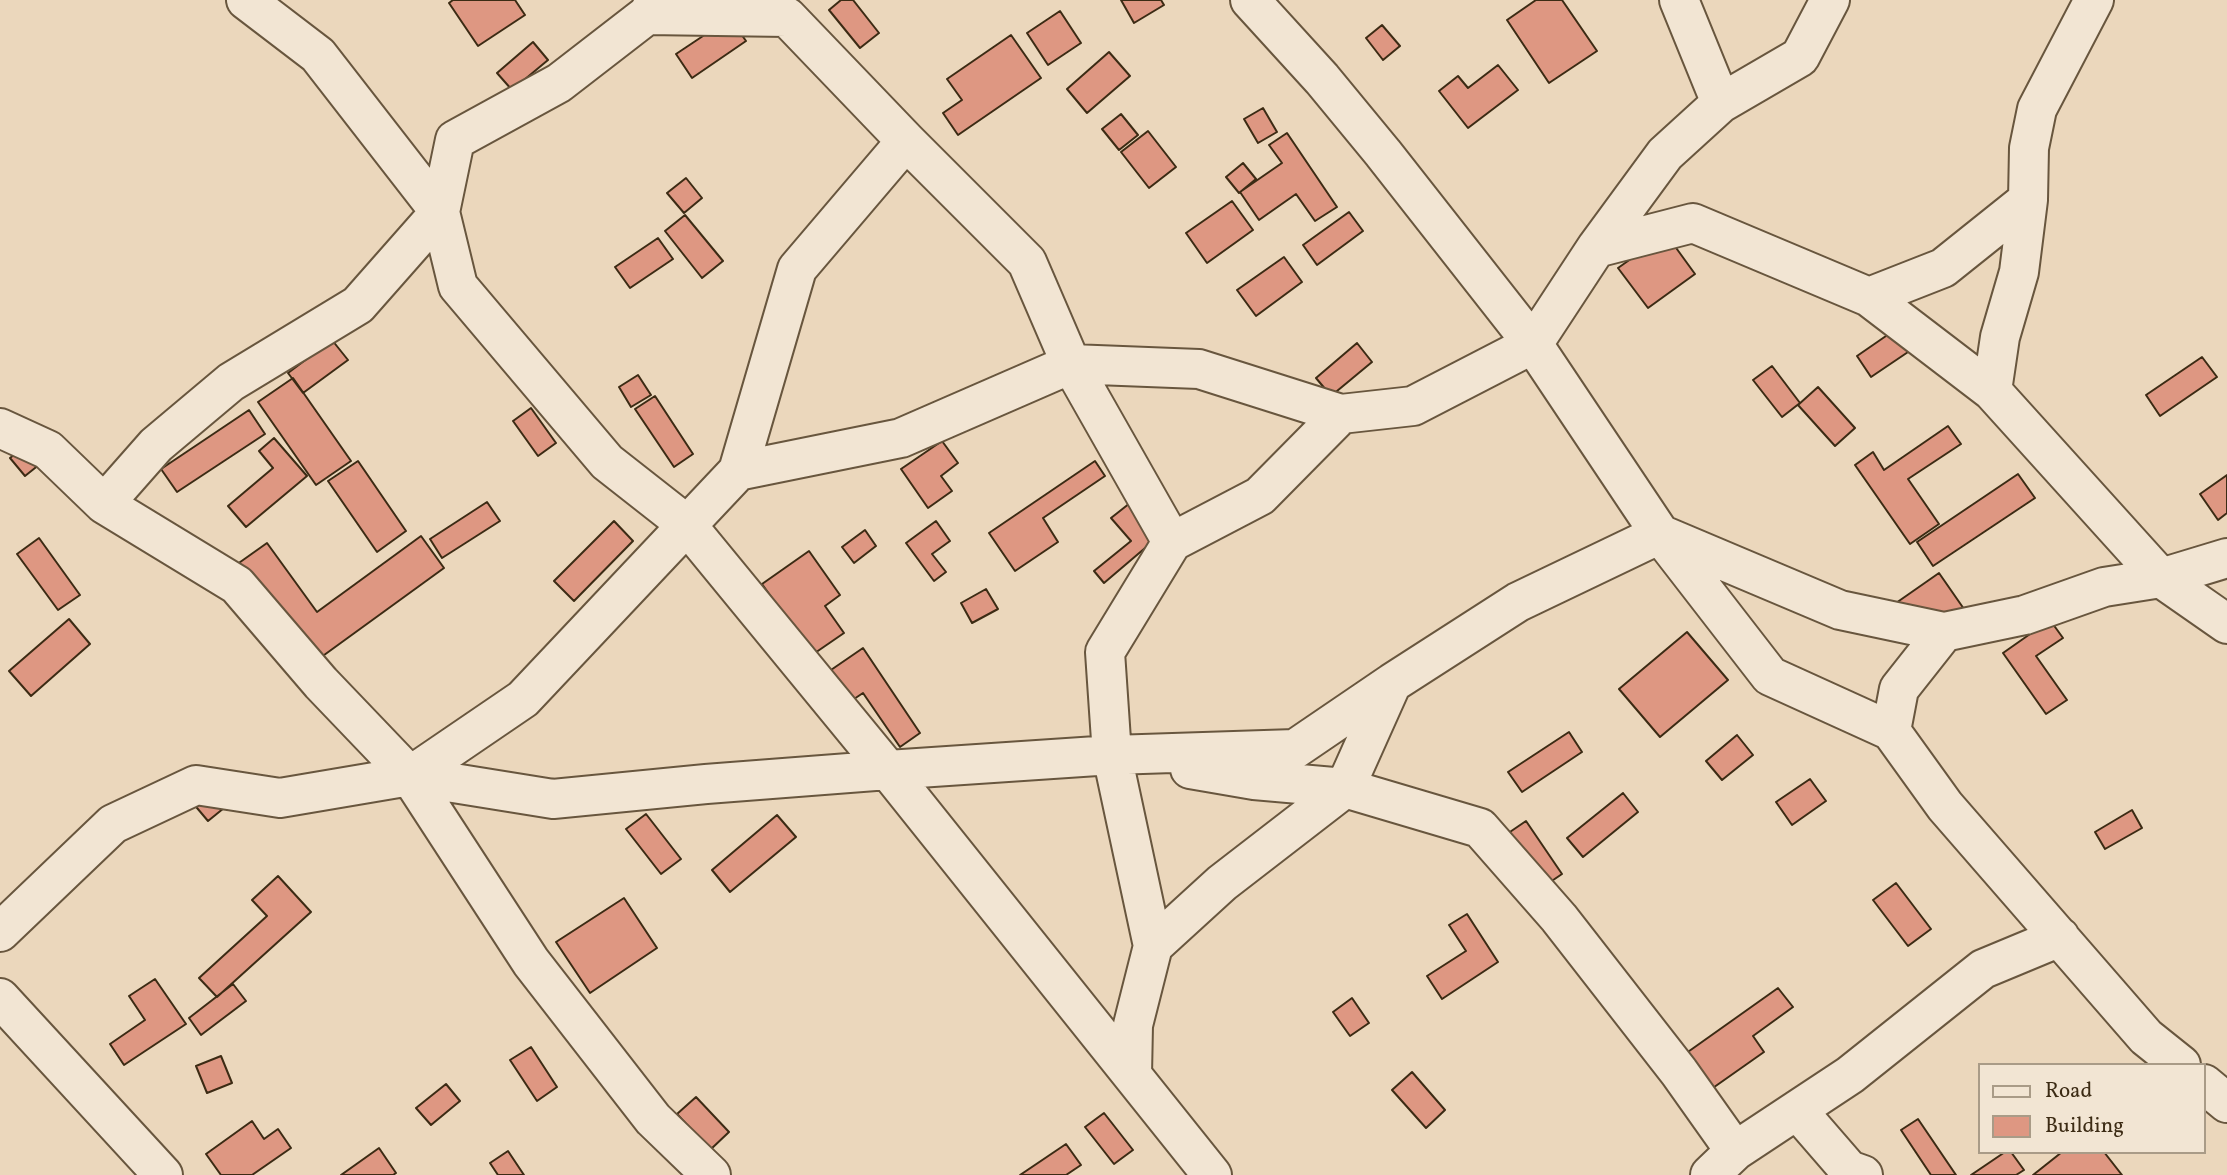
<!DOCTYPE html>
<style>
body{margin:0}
#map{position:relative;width:2227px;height:1175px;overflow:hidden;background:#ebd7bc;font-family:Vollkorn,serif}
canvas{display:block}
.legend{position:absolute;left:1978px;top:1063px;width:228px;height:91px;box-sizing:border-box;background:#f2e5d3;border:2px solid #a99b87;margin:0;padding:9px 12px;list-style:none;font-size:21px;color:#3c2b14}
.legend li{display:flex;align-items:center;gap:14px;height:35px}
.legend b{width:35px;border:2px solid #a99b87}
</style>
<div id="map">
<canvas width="2227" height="1175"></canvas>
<ul class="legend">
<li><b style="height:9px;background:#f2e5d3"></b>Road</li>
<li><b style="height:19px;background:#de9782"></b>Building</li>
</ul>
</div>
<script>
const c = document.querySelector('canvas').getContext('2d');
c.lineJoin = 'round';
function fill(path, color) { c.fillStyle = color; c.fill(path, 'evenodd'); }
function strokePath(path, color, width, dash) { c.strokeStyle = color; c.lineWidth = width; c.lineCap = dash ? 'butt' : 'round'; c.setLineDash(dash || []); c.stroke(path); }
const building = new Path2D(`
 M453 0H515L525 15 478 46 449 3Z
 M841 0H853L879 33 860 48 829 10Z
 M1121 0H1161L1164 5 1134 23Z
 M1536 0H1562L1597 51 1549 83 1507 20Z
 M1060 11 1081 43 1048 65 1027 33Z
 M730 18 746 41 692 78 676 54Z
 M1382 25 1400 46 1383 60 1366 38Z
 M1011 35 1041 78 958 135 943 113 962 100 947 79Z
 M533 42 548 60 512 90 497 73Z
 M1109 52 1130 76 1087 113 1067 89Z
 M1498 65 1518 90 1468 128 1439 91 1458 76 1468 88Z
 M1263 108 1277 132 1258 143 1244 119Z
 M1121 114 1138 135 1119 150 1102 129Z
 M1148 131 1176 167 1149 188 1121 152Z
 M1287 133 1337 207 1315 221 1296 194 1259 220 1240 192 1282 163 1269 145Z
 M1243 163 1256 179 1239 193 1226 177Z
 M686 178 702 198 684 213 667 193Z
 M1232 201 1253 230 1207 263 1186 233Z
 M1349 212 1363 231 1317 265 1303 245Z
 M685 215 723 261 702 278 665 231Z
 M1666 234 1695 274 1648 308 1618 268Z
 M658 238 673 259 630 288 615 267Z
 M1284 257 1302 282 1256 316 1237 290Z
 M1899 327 1914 348 1871 377 1857 356Z
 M332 340 348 360 303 393 288 373Z
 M1357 343 1372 362 1331 396 1316 378Z
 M2202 357 2217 377 2160 416 2146 395Z
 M1772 366 1800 403 1782 417 1753 380Z
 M638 375 651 395 631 407 619 387Z
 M293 378 351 461 316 485 258 402Z
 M1818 387 1855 428 1835 446 1798 405Z
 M655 396 693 454 674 467 635 409Z
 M531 408 556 443 538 456 513 421Z
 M249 410 265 434 177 492 161 469Z
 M1948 426 1961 444 1908 479 1939 524 1910 544 1855 465 1873 452 1884 470Z
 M274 438 307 476 246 527 228 506 273 468 259 451Z
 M942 441 958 463 941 476 952 491 928 508 901 469Z
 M30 442 45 460 25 476 10 458Z
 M358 461 406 531 377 552 328 481Z
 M1095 461 1105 476 1043 518 1058 542 1015 571 989 533Z
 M2018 474 2035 498 1933 566 1917 542Z
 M2227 475V513L2218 520 2200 494Z
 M487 502 500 521 442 558 430 539Z
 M1130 503 1158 537 1104 583 1094 571 1131 541 1111 518Z
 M614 521 633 541 574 601 554 581Z
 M936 521 950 541 932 554 946 572 934 581 906 543Z
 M865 530 876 546 854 563 842 547Z
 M421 536 444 568 309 666 236 565 267 543 317 612Z
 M39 538 80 595 58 610 17 554Z
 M809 551 840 595 825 606 844 633 812 655 762 584Z
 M1939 573 1964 609 1921 640 1896 603Z
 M986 589 998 609 972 623 961 603Z
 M69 619 90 644 31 696 9 671Z
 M2050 620 2063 638 2036 656 2067 700 2046 714 2003 653Z
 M1687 632 1728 680 1660 737 1619 689Z
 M863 648 920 733 900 747 863 693 848 703 828 672Z
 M1569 732 1582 752 1522 792 1508 772Z
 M1737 735 1753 755 1722 780 1706 761Z
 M1810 779 1826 801 1792 825 1776 802Z
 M1623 793 1638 812 1583 857 1567 838Z
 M192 802 224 808 208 821Z
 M2132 810 2142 828 2105 849 2095 832Z
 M646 814 681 859 661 874 626 829Z
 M777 815 796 837 730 892 712 870Z
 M1526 821 1562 874 1540 889 1504 836Z
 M278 876 311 912 217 997 199 978 267 916 252 900Z
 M1896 883 1931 929 1908 946 1873 900Z
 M624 898 657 948 590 993 556 942Z
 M1467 914 1498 962 1442 999 1427 976 1466 951 1449 925Z
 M155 979 186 1024 124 1065 110 1044 145 1020 129 996Z
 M233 984 246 1001 201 1035 189 1018Z
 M1778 988 1793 1007 1753 1036 1764 1052 1710 1090 1685 1054Z
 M1352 998 1369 1023 1350 1036 1333 1012Z
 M531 1047 557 1087 537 1101 510 1060Z
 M221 1056 232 1083 207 1093 196 1066Z
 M1412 1072 1445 1110 1426 1128 1392 1090Z
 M446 1084 460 1101 431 1125 416 1108Z
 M696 1097 729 1132 710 1150 677 1114Z
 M1104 1113 1133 1150 1114 1164 1085 1127Z
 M1918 1119 1956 1175H1931L1901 1130Z
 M252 1121 264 1139 278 1129 291 1148 252 1175H221L206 1154Z
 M1066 1144 1081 1165 1066 1175H1020Z
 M379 1148 396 1173 393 1175H341Z
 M508 1151 524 1175H498L490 1163Z
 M2005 1152H2011L2024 1170 2016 1175H1971Z
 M2062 1152H2104L2122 1175H2033Z`);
fill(building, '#de9782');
strokePath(building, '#3c2b14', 2);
const minor = new Path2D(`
 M246 0 318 55 440 212 458 286 607 462 686 524 888 770 1212 1175
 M1250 0 1322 79 1383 153 1533 344 1660 534 1770 676 1891 731
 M1679 0 1721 103
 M647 15 787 17 906 141 1027 262 1071 364 1172 542
 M1596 248 1665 154 1721 103 1800 57 1830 0
 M1869 297 1943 268 2028 200 2029 148 2037 109 2094 0
 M1992 391 2000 337 2019 272 2028 200
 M0 428 48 450 104 504 237 585 321 683 410 776 531 962 653 1119 711 1175
 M738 471 797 269 906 141
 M104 504 156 445 231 382 358 305 440 212 455 140 559 83 647 15 657 0
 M1944 632 1899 689 1891 731 1945 806 2146 1037 2181 1065
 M1190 769 1254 780 1345 788 1480 828 1559 918 1679 1072 1735 1151
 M410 776 523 699 738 471 901 438 1071 364 1199 369 1341 414 1413 406 1533 344 1596 248 1693 223 1869 297 1992 391 2161 578 2227 624
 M0 932 113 824 196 785 280 798 410 776 553 799 706 784 888 770 1112 755 1295 749 1392 683 1518 602 1660 534 1840 610 1944 632 2025 615 2104 587 2161 578 2227 558
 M1153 946 1112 755 1105 652 1172 542 1260 496 1341 414
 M0 998 163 1175
 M1132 1075 1133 1025 1153 946 1222 883 1345 788 1392 683
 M2204 1084 2227 1103
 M1797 1110 1849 1170 1863 1175
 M1710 1175 1735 1151 1850 1075 1983 969 2060 937`);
strokePath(minor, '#68563e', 42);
strokePath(minor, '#f2e5d3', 38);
</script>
